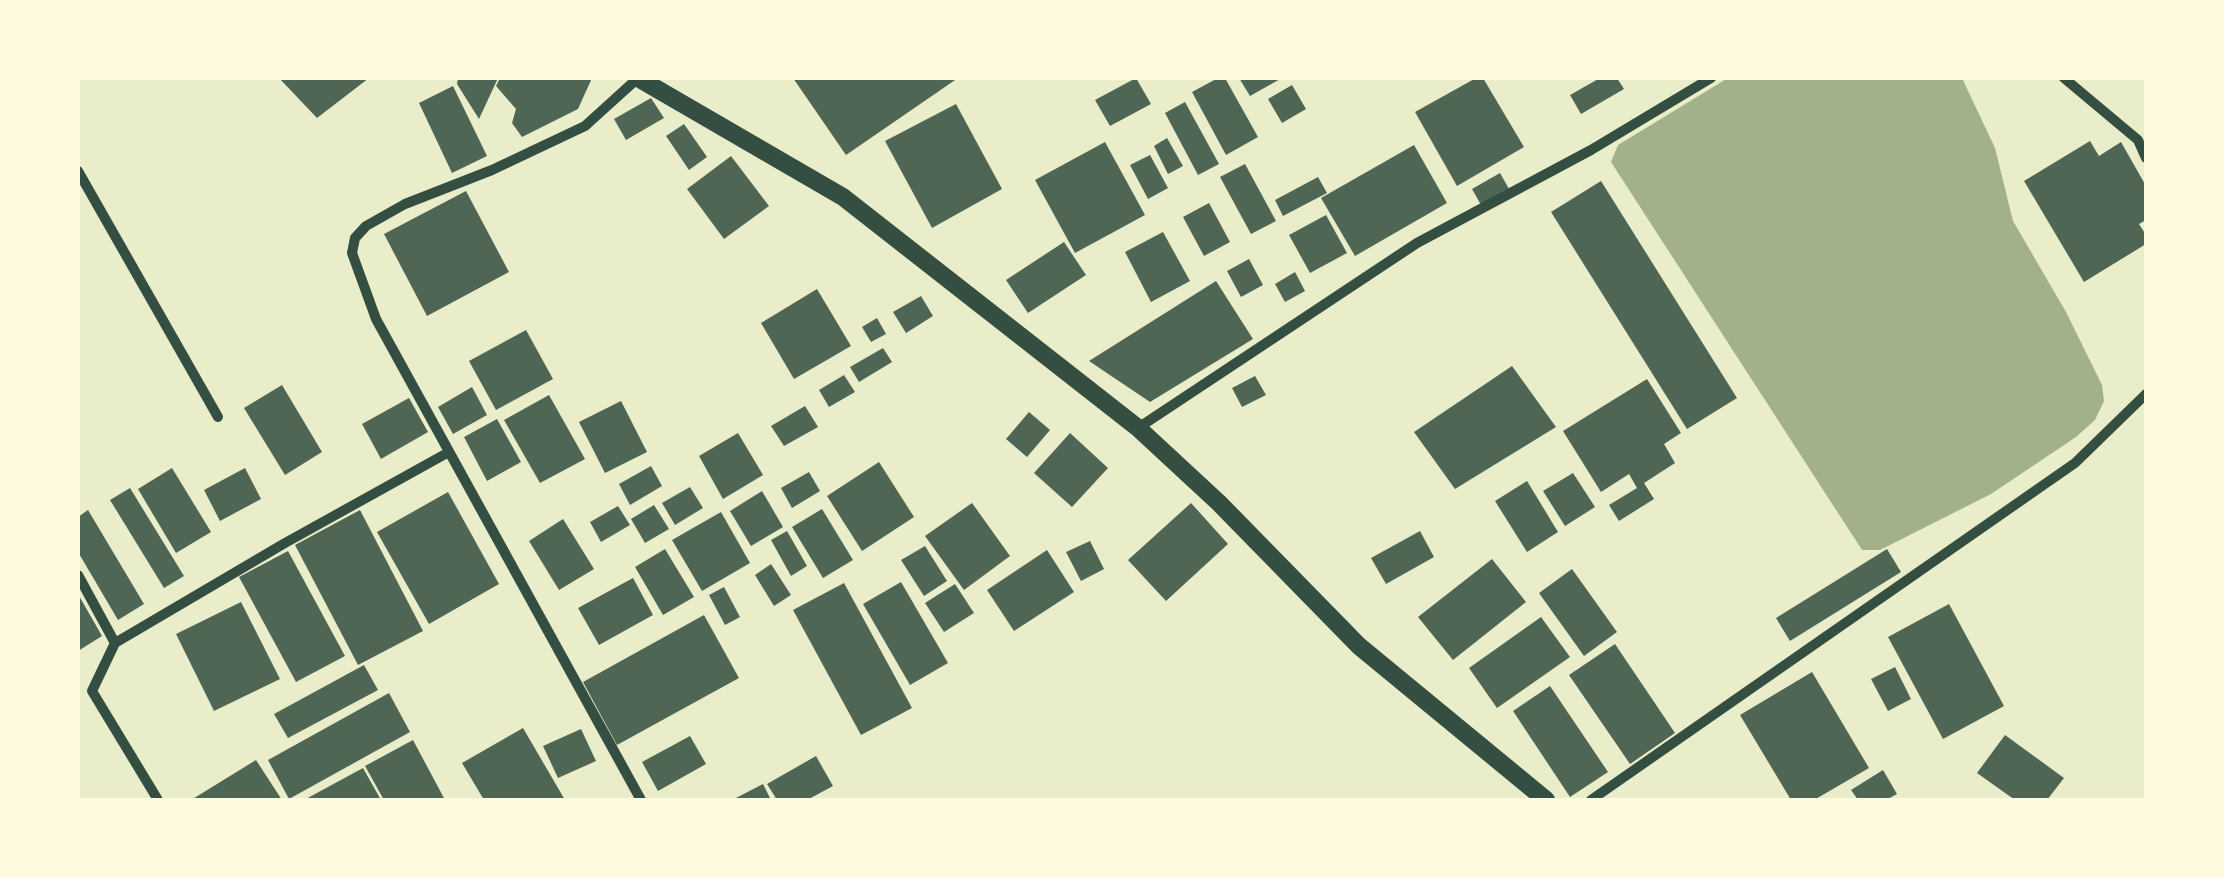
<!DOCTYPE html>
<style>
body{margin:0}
#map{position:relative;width:2224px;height:878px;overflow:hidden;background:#e9edc9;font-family:"Work Sans",sans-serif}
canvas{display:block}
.frame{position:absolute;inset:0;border:80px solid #fefae0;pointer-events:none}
</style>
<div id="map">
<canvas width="2224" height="878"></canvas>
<div class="frame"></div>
</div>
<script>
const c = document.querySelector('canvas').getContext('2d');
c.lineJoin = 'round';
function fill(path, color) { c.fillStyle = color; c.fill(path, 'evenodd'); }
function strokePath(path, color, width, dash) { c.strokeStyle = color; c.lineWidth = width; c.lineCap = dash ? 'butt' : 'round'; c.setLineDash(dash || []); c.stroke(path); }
fill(new Path2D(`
 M1728 78H1962L1995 148 2013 221 2066 312 2102 385 2104 401 2095 420 2076 437 1991 494 1880 550H1862L1611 162 1618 145Z`), '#a3b18a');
fill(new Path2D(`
 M279 78H369L317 118Z
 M458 78H498L479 119 457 84Z
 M500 78H592L578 109 522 137 512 123 516 109 496 86Z
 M793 78H958L846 155Z
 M1136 78 1151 104 1110 126 1095 100Z
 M1218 78H1225L1258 137 1226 155 1192 92Z
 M1239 78H1282L1250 96Z
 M1476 78H1483L1524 147 1457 186 1415 112Z
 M1600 78H1617L1624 89 1581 114 1570 95Z
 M1292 85 1306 109 1282 123 1268 99Z
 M453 86 487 156 452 173 419 103Z
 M651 98 664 118 626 140 614 119Z
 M1185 102 1219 164 1198 175 1165 113Z
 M956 104 1002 189 932 228 885 141Z
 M684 124 707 157 689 170 666 136Z
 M1167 138 1183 166 1168 174 1154 146Z
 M2090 141 2099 156 2121 142 2146 186V220L2139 224 2146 235V244L2084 282 2024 181Z
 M1105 142 1145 215 1075 253 1035 180Z
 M1414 145 1447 203 1355 256 1321 198Z
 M1150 155 1168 188 1148 199 1130 165Z
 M731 156 769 206 724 239 687 189Z
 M1245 164 1276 221 1251 234 1220 177Z
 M1500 173 1509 189 1481 205 1472 189Z
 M1318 177 1327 193 1283 216 1275 200Z
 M1601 181 1737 398 1687 429 1551 212Z
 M466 191 509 272 427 316 384 234Z
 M1209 203 1230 242 1204 256 1183 217Z
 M1326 215 1347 253 1310 273 1289 235Z
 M1163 232 1190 281 1151 302 1125 252Z
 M1064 242 1086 275 1028 313 1006 280Z
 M1249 259 1263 285 1241 297 1227 271Z
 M1295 272 1305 291 1285 302 1275 284Z
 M1216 281 1253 339 1150 402 1089 361Z
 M817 289 851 346 794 379 761 323Z
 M921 296 933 316 906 333 893 312Z
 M877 318 886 334 871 342 862 327Z
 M526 330 553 379 496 410 469 361Z
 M883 348 892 362 859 382 850 367Z
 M1512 366 1556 427 1455 489 1414 432Z
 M844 375 855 392 829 407 819 390Z
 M1255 376 1266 395 1242 407 1232 388Z
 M1647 379 1681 433 1664 444 1675 463 1644 483 1654 499 1619 521 1609 505 1637 488 1629 474 1601 492 1563 431Z
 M282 385 322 452 285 475 244 408Z
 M472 387 487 415 453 434 438 407Z
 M549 395 585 459 540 483 504 420Z
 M409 398 428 432 381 459 362 424Z
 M621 401 647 452 605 473 579 422Z
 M805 406 818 427 784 446 771 426Z
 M1029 412 1050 430 1027 457 1006 439Z
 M497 419 521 462 487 481 464 437Z
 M738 433 763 475 723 499 699 456Z
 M1070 433 1108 468 1072 507 1034 473Z
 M879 462 914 517 862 551 827 496Z
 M651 466 662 486 630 505 619 484Z
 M172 468 211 532 176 553 138 489Z
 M245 468 261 499 220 521 204 490Z
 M809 472 820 491 792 508 781 488Z
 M1573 473 1595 507 1565 526 1543 491Z
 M1527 481 1558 532 1527 552 1495 501Z
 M690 487 703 508 675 525 662 503Z
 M130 488 184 576 164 588 110 500Z
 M762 491 783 527 751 546 730 511Z
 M448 492 499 584 429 624 377 532Z
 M972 503 1010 556 964 590 925 536Z
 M1191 503 1228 544 1166 601 1128 560Z
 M654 505 669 529 645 543 631 519Z
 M618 506 630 525 601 542 590 522Z
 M822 509 853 560 823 578 792 527Z
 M88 510 144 604 118 620 78 552V517Z
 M360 510 423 631 358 665 295 545Z
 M721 512 750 563 702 591 672 540Z
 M563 519 594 569 559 590 529 541Z
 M787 531 807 566 791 576 771 540Z
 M1420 531 1434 557 1386 584 1371 558Z
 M1090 541 1104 569 1081 581 1066 552Z
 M925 546 947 581 924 596 901 560Z
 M665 549 694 597 663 615 635 567Z
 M1887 549 1901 572 1790 641 1776 618Z
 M1047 550 1074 592 1014 631 987 590Z
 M288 551 345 656 296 682 239 577Z
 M1492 559 1526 602 1453 660 1418 617Z
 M771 564 791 595 774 606 755 575Z
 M1572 569 1617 632 1584 656 1539 593Z
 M633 578 653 615 599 645 578 608Z
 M901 582 948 663 910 685 863 604Z
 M844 583 912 708 861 735 793 610Z
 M955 584 974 613 944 632 925 603Z
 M724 587 740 617 725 625 709 595Z
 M78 594 102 636 78 651Z
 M241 602 280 679 214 711 176 634Z
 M1949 604 2004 706 1943 739 1888 637Z
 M704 615 739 678 617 745 583 682Z
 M1541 617 1570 657 1497 708 1469 668Z
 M1615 644 1675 733 1630 764 1569 675Z
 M364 665 378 690 288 738 274 714Z
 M1895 667 1911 699 1888 711 1871 679Z
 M1812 672 1869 768 1814 800H1791L1740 715Z
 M1550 686 1608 772 1570 797 1513 711Z
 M389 693 410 732 289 799 268 760Z
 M523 728 565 800H484L462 763Z
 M581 729 596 761 558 778 543 746Z
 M2005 735 2064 778 2047 800H2015L1977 773Z
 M690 736 706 764 658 791 642 762Z
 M413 740 445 800H384L365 766Z
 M816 756 833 786 807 800H777L767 784Z
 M256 760 282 800H191Z
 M363 768 381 800H304Z
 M1883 770 1897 794 1886 800H1858L1851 790Z
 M763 784 771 800H732Z`), '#4f6655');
strokePath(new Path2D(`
 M638 78 585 126 492 170 405 204 366 226 355 238 352 253 376 319 641 800
 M2064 78 2138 140 2146 158
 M78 171 218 417
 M1138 428 1417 243 1591 150 1711 78
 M78 575 115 643 92 691 158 800
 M115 643 285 543 449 452
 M1591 800 2075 463 2146 394`), '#344e41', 10);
strokePath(new Path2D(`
 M638 78 843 197 1138 428 1219 503 1359 646 1546 800`), '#344e41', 18);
</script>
